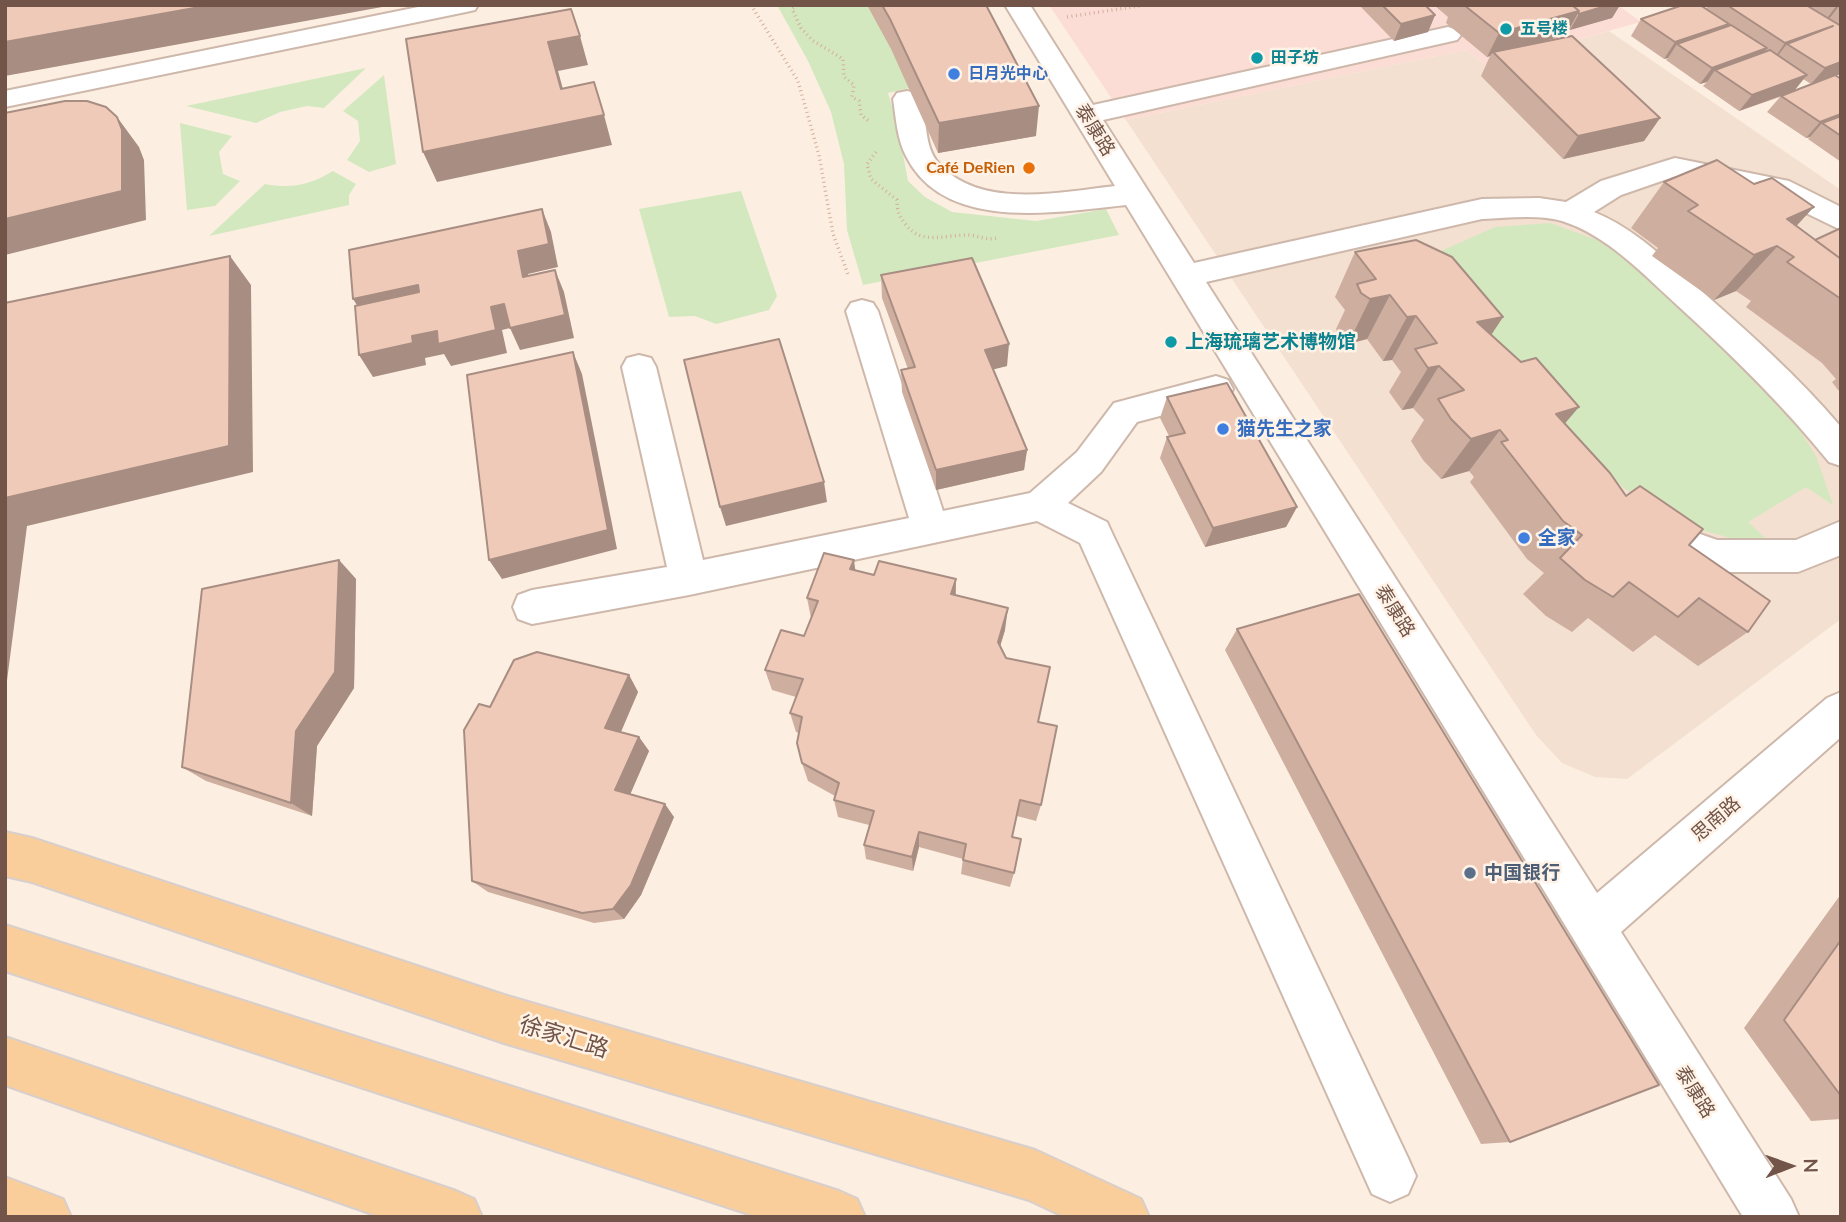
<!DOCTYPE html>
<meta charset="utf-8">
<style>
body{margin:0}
#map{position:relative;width:1846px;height:1222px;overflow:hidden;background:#fcefe1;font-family:Lato,sans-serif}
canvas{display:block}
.frame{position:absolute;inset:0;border:7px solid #725449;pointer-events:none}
.north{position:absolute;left:1755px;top:1131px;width:70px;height:70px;-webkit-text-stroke:5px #fff3e7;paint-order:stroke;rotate:89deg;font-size:19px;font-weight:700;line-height:28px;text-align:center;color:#725449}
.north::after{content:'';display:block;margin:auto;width:24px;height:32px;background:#725449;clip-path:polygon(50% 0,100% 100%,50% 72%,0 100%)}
</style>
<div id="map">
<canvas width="1846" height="1222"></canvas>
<div class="frame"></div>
<div class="north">N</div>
</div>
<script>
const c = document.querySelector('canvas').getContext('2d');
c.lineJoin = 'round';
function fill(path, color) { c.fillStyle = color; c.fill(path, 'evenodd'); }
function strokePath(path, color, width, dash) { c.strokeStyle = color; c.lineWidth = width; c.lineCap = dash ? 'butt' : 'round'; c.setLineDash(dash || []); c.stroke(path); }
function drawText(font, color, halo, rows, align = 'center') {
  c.font = font + ' Lato,"Noto Sans SC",sans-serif'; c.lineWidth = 5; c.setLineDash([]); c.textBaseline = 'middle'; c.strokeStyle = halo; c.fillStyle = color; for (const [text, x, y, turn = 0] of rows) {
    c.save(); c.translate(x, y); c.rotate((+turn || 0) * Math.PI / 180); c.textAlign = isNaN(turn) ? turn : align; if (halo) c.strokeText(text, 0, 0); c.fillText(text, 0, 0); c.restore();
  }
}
fill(new Path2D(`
 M1609 31 1841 190V619L1627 779 1595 777 1562 763 1536 735 1126 120 1466 50 1485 65Z`), '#f3e0d0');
fill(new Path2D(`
 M1049 5H1618L1641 22 1485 65 1466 50 1126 120Z`), '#fcddd5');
fill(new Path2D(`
 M777 5H870L910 88 888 93 898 127 908 181 925 197 952 212 1036 221 1106 209 1119 235 863 285 847 230 844 164 831 112 808 61Z
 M366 68 324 108 307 106 280 112 256 123 186 106Z
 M384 75 396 164 369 172 347 160 360 141 358 121 343 111Z
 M180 123 232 136 219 152 223 174 240 181 215 206 187 210Z
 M333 171 356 184 349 195V205L209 236 265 184C291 189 310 185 333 171Z
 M741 191 777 296 769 310 716 324 695 316 669 317 639 209Z
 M1550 223 1614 246 1775 391 1816 456 1833 505 1806 487 1748 522 1779 551 1690 527 1625 489 1565 435 1419 261 1495 227Z`), '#d4e8c0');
const minor = new Path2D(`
 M428 5H478L475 10 466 12 5 107V91Z
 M1005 5H1030L1093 105 1448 27 1457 30 1461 35 1457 40 1103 120 1194 263 1482 199 1539 198 1566 202 1601 181 1675 158 1789 181 1841 207V230L1771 196 1676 176 1621 195 1594 212C1634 228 1666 260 1698 288 1748 332 1798 376 1841 427V466L1829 462C1783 405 1731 354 1677 305 1643 274 1607 235 1562 221 1537 214 1507 218 1482 219L1206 282 1597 893 1827 698 1841 692V737L1621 932 1791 1199 1799 1217H1743L1126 205C1057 212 944 233 906 156 897 139 896 118 893 99L897 93 907 91 917 93C929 112 922 140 936 160 976 211 1060 192 1115 186Z
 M862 300 873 303 878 311 943 511 1030 493 1077 452 1114 403 1216 376 1228 380 1233 389 1228 398 1137 422 1101 472 1068 503 1107 522 1112 533 1408 1158 1416 1176 1408 1194 1390 1202 1372 1194 1080 543 1037 521 689 595 532 624 518 619 513 607 518 595 532 590 667 567 622 367 627 358 639 355 651 358 656 367 703 560 909 518 846 311 851 303Z
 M1643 514 1717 540H1796L1841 521V555L1798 572H1716L1630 540 1625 529 1630 518Z`);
const major = new Path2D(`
 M5 832 32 838 504 995 1035 1150 1141 1199 1149 1217H1065L1029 1200 504 1043 32 882 5 876Z
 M5 925 839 1191 857 1199 865 1217H758L5 971Z
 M5 1037 456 1191 474 1199 482 1217H381L5 1085Z
 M5 1177 63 1199 71 1217H5Z`);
strokePath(minor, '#ceb8ab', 4);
strokePath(major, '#d8cfcc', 4);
strokePath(new Path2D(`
 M751 5 798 81 819 155 833 234 849 277
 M797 5 792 9 801 28 812 40 843 59 844 77 854 85 852 97 859 101 861 115 870 122
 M1067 17 1145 5
 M876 152 867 164 871 179 897 200C897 212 899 216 906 225 922 245 944 235 967 235 978 235 989 242 999 237`), '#d5ae9d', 3.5, [1, 3.5]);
fill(minor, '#fff');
fill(major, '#face9a');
fill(new Path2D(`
 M867 5H986L1036 136 938 153 891 49Z
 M1359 5H1425L1435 15 1428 32 1394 41Z
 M1434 5H1620L1612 18 1569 30 1566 35 1535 43 1660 118 1644 141 1563 159 1481 76 1490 56 1487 57 1446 23 1448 17Z
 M1708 5H1841V74L1835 76 1841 79V162L1808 139 1810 137 1806 138 1767 112 1780 97 1739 111 1703 86 1707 82 1700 84 1666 60 1668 58 1664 59 1631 36 1641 19 1706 9ZM1803 79 1811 84 1795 90Z
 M1664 182 1796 226 1815 240 1841 228V391L1838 390 1832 382 1836 379 1822 363 1746 307 1751 301 1736 291 1714 300 1652 256 1658 248 1631 228Z
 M1355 252 1503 317 1491 335 1626 496 1689 545 1748 632 1698 666 1655 635 1633 652 1588 618 1572 632 1546 616 1523 594 1544 573 1527 559 1470 482 1474 477 1469 471 1441 479 1423 460 1411 441 1424 420 1413 408 1402 410 1389 392 1401 372 1392 360 1383 361 1367 339 1348 344 1340 337 1336 329 1345 310 1335 297Z
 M881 275 1007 366 993 369 1027 450 1024 470 936 490 902 392 901 370 908 369 882 298Z
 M1167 397 1297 507 1286 527 1205 547 1160 458 1167 437 1169 436 1160 418Z
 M339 560 356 579 354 688 317 746 312 816 206 781 182 767Z
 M855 570 874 575 956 579V595L1005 630 1000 646 1038 722 1041 805 1036 821 1017 816 1012 837 1014 873 1010 887 961 874 963 859 919 847 913 871 866 859 864 845 869 825 838 817 834 800 835 796 808 781 802 763 799 733 796 732 790 713 796 697 772 690 765 670 804 636 811 618 807 598Z
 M1237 629 1510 1142 1481 1144 1225 650Z
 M629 675 638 692 621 732 639 737 649 751 630 794 674 817 641 895 624 919 594 923 488 892 472 881 490 707Z
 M1841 894V1119L1811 1121 1744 1028Z`), '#ceae9f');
fill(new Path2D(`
 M211 5H393L5 76V42Z
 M1609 5H1620L1612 18 1570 30 1579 14Z
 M1837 5H1840L1829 19 1825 21Z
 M1579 11 1566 35 1496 55 1493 52 1490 56 1487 57 1499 33Z
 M1435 15 1428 32 1394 41 1401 24Z
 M1729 24 1717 41 1677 44 1668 58 1664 59 1675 42Z
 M1833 26 1787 44 1776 58 1773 60 1785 43Z
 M580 36 588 65 558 71 571 118 561 89 548 42Z
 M1767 48 1754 65 1715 70 1707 82 1700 84 1712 68Z
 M1841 62V74L1811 84 1825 68Z
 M1807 75 1794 91 1739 111 1752 95Z
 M1039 106 1036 136 938 153 939 123Z
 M1841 114V125L1822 123 1810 137 1806 138 1820 122Z
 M604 115 612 145 437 182 423 152Z
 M117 117 139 147 144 160 146 220 5 255V219Z
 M1660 118 1644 141 1563 159 1578 136Z
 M1814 207 1736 291 1714 300 1787 219Z
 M542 209 551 232 558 267 528 274 533 300 523 277 518 251Z
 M230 256 251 285 253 472 27 526 5 696V498Z
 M555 270 564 292 574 338 520 350 510 328 502 330 507 353 451 366 444 354 425 358 426 365 373 377 359 355 491 307Z
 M418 285 431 307 367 321 353 299Z
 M1390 295 1367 339 1348 344 1370 299Z
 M1416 316 1392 360 1383 361 1407 317Z
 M1503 317 1474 361 1477 322Z
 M1009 344 1007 366 983 372 985 350Z
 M573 352 582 374 617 549 502 579 489 560Z
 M1439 366 1413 408 1402 410 1428 368Z
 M1579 407 1544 448 1556 414Z
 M1500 430 1469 471 1441 479 1471 439Z
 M1027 450 1024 470 936 490V470Z
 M824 482 827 502 726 526 720 507Z
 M1297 507 1286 527 1205 547 1213 528Z
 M339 560 356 579 354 688 317 746 312 816 291 803 296 731Z
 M854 560 857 583 850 569Z
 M956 579 955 602 951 594Z
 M1008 608 1005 630 995 663 998 642Z
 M629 675 638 692 616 743 605 728Z
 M639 737 649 751 626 804 615 790Z
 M665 804 674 817 641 895 624 919 613 909Z
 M919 832V847L913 871 912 857Z`), '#a88d82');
const building = new Path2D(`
 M5 5H211L5 42Z
 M882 5H986L1039 106 939 123 890 19Z
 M1382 5H1425L1435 15 1401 24Z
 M1464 5H1572L1579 11 1499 33Z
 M1572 5H1609L1579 14 1578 13 1579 11Z
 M1683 5H1700L1729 24 1675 42 1641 19Z
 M1727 5H1806L1841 26V62L1825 68 1787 44 1833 26 1785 43Z
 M571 9 580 36 548 42 561 89 594 82 604 115 423 152 406 39Z
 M1731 25 1767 48 1712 68 1677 44Z
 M1572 36 1660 118 1578 136 1493 52Z
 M1770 50 1807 75 1752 95 1715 70Z
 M1835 75 1841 79V114L1820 122 1781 96Z
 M65 101H87L106 107 117 117 122 130V191L5 219V113Z
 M1841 116V136L1822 123Z
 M1717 160 1754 184 1772 178 1814 207 1787 219 1841 259V299L1787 262 1794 257 1777 246 1754 255 1688 211 1698 205 1664 182Z
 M542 209 549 244 518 251 523 277 555 270 565 315 510 328 504 304 491 307 496 330 438 344 437 331 412 336 413 343 359 355 355 306 419 292 418 285 353 299 349 250Z
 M1841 228V259L1815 240Z
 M1416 240 1452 257 1503 317 1477 322 1521 362 1536 358 1579 407 1556 414 1610 473 1626 496 1640 486 1703 529 1689 545 1770 601 1748 632 1699 598 1678 617 1629 582 1613 597 1585 580 1560 558 1582 535 1563 521 1501 442 1508 440 1500 430 1471 439 1451 419 1438 399 1464 390 1439 366 1428 368 1415 349 1437 343 1416 316 1407 317 1390 295 1370 299 1361 293 1357 284 1376 279 1355 252Z
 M230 256 229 446 5 498V303Z
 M972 258 1009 344 985 350 1027 450 936 470 901 370 915 367 881 275Z
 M779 339 824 482 720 507 684 360Z
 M573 352 608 530 489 560 467 375Z
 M1227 383 1297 507 1213 528 1167 437 1185 433 1167 397Z
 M824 553 854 560 850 569 874 575 879 561 956 579 951 594 1008 608 998 642 1006 658 1050 667 1038 722 1057 726 1041 805 1020 800 1012 837 1021 839 1014 873 963 860 966 844 919 832 912 857 864 845 874 811 834 800 839 783 802 763 797 743 802 717 790 713 803 679 765 670 781 630 804 636 818 601 807 598Z
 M339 560 335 672 296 731 291 803 182 767 202 589Z
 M1359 594 1659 1085 1510 1142 1237 629Z
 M537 652 629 675 605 728 639 737 615 790 665 804 631 885 613 909 582 913 472 881 464 730 479 704 490 707 514 660Z
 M1841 940V1096L1784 1020Z`);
fill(building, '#f0cab9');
strokePath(building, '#a88d82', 2);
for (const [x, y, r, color] of [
 [1506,29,7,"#0f9aa8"],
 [1257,58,7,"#0f9aa8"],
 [954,74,7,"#3f7fe0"],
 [1029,168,7,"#e8710a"],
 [1171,342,7,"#0f9aa8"],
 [1223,429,7,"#3f7fe0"],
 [1524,538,7,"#3f7fe0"],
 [1470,873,7,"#5c6f8a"]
]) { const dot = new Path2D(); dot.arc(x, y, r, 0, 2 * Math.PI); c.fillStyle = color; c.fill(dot); strokePath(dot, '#fff3e7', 2.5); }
drawText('bold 16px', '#0d838f', '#fff3e7', [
 ["五号楼",1520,29],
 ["田子坊",1271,58]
], 'left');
drawText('bold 16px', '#366cbe', '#fff3e7', [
 ["日月光中心",968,74]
], 'left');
drawText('bold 16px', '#c56008', '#fff3e7', [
 ["Café DeRien",1015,168]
], 'right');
drawText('19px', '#725449', '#fff3e7', [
 ["泰康路",1095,130,58],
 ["泰康路",1395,611,58],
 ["思南路",1716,819,-41],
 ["泰康路",1695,1092,58]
]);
drawText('bold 19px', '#0d838f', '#fff3e7', [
 ["上海琉璃艺术博物馆",1185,342]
], 'left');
drawText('bold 19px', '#366cbe', '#fff3e7', [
 ["猫先生之家",1237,429],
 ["全家",1538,538]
], 'left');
drawText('bold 19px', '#4e5e75', '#fff3e7', [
 ["中国银行",1484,873]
], 'left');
drawText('23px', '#725449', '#fff3e7', [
 ["徐家汇路",564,1037,17]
]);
</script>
